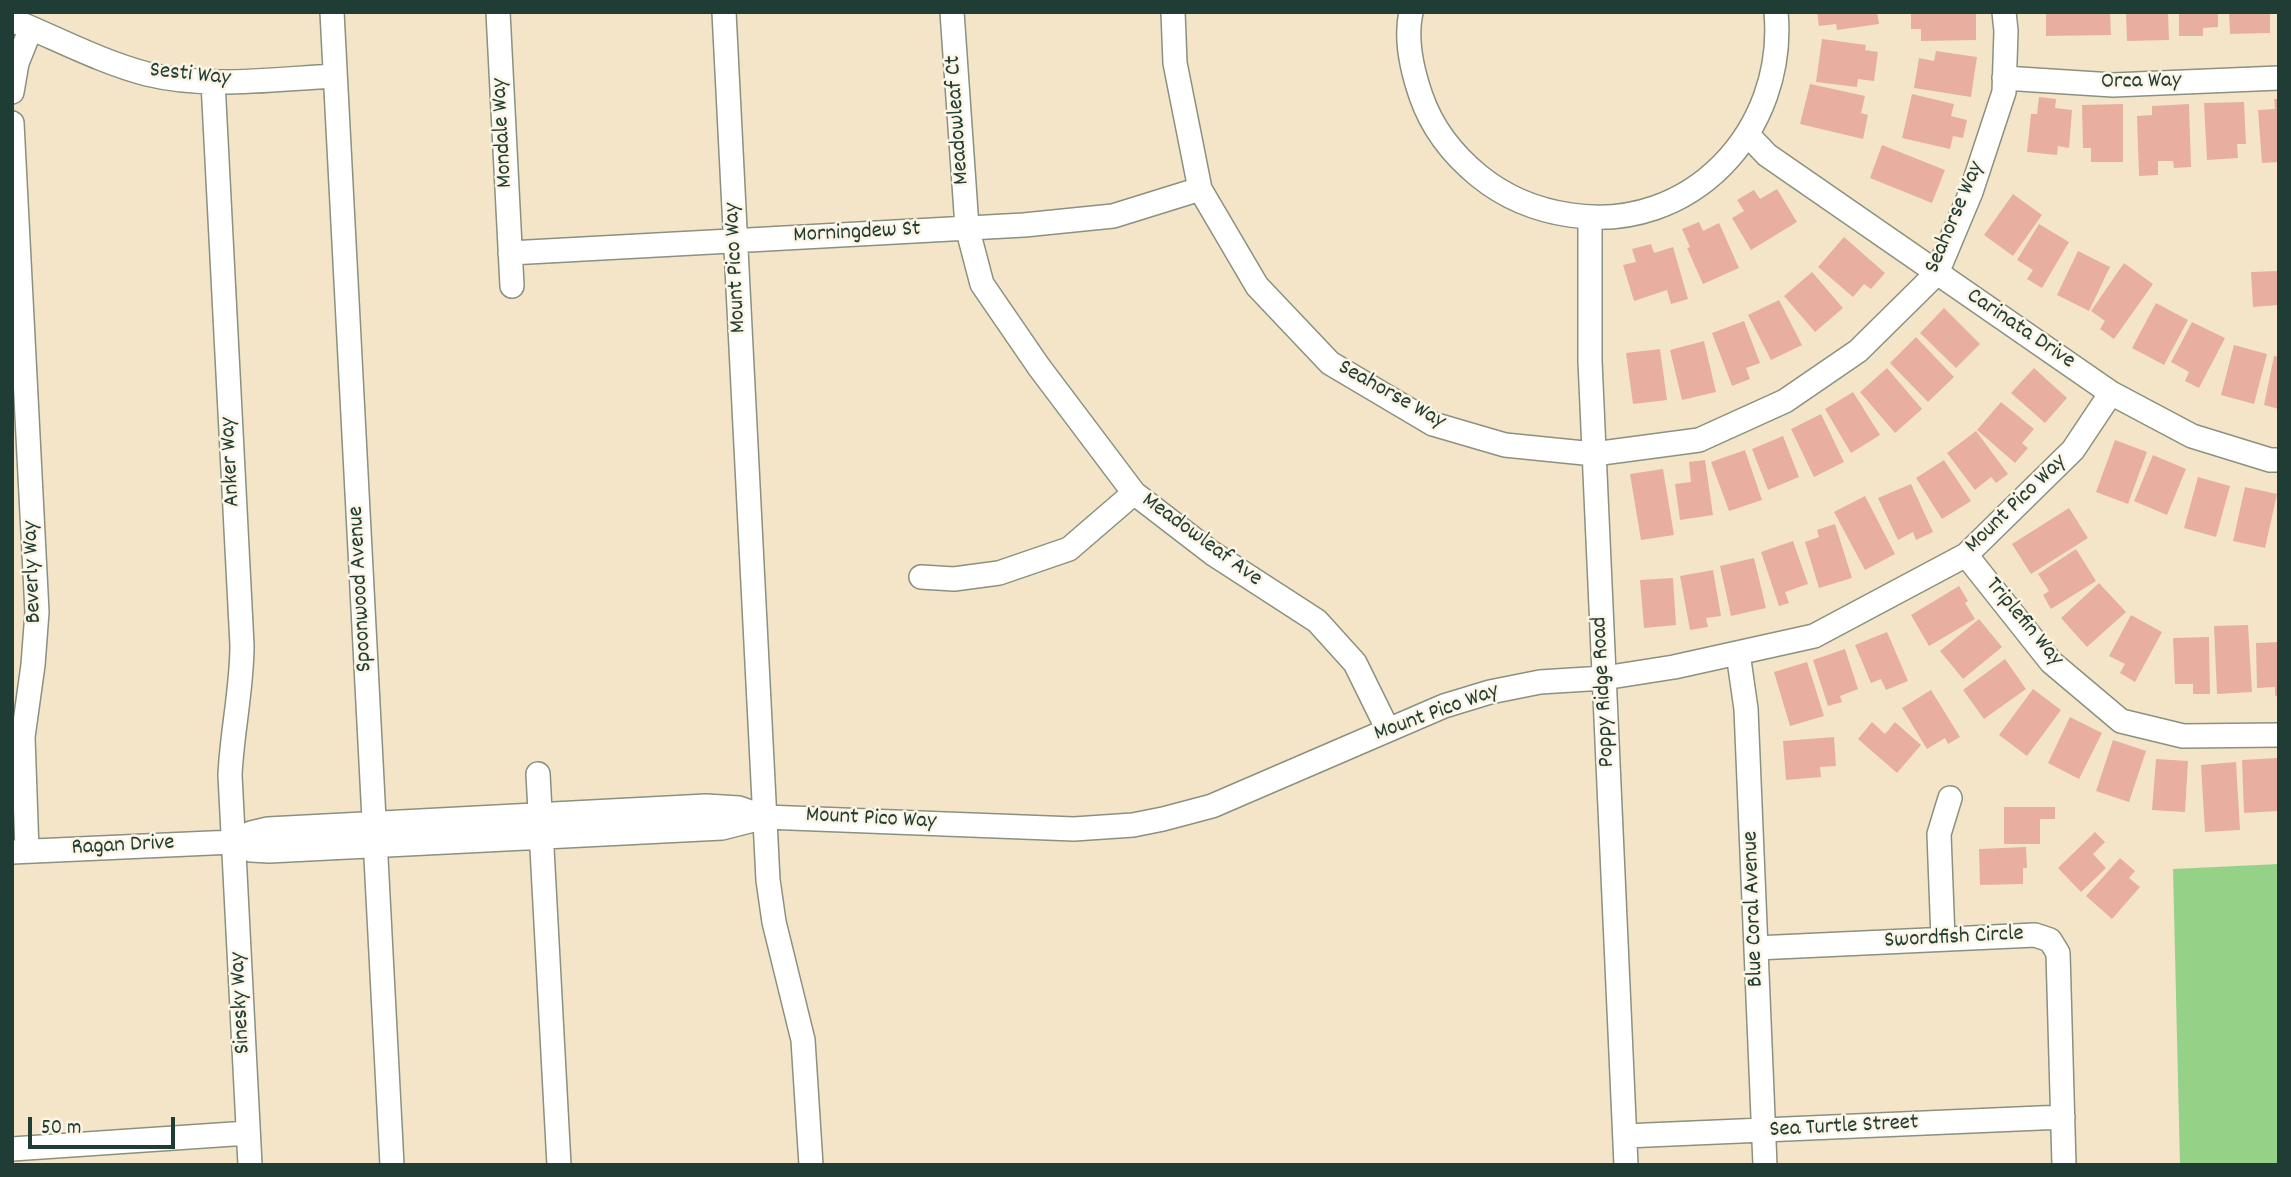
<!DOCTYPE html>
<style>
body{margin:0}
#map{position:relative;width:2291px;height:1177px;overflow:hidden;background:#f4e5c9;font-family:Dekko,sans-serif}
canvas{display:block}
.frame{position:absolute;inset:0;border:14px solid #1f3d34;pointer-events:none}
.scale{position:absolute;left:28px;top:1117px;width:147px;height:32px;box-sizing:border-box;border:4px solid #1f3d34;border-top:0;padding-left:9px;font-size:21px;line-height:24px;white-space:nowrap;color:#1f3d34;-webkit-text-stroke:5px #fcf5e5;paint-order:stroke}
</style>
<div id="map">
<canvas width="2291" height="1177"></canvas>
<div class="frame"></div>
<div class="scale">50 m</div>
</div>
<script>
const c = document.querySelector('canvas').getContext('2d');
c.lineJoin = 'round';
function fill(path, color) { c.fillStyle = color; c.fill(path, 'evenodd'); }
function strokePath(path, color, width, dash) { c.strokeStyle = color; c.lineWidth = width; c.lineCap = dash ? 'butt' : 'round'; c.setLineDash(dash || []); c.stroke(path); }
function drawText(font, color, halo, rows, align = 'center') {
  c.font = font + ' Dekko,sans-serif'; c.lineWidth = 5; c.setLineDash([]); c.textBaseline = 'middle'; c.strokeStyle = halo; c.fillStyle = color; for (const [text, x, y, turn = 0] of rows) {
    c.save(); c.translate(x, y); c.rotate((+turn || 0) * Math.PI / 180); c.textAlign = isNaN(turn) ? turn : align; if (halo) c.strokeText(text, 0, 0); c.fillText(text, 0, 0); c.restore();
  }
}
fill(new Path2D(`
 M2279 864V1165H2180L2173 869Z`), '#95d288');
fill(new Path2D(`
 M1817 12H1877L1879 24 1837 30 1836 24 1819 26Z
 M1911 12H1976V40L1921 41V29H1911Z
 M2046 12H2110L2111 35 2046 36Z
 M2126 12H2168L2169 40 2127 41Z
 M2179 12H2218V27L2203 28V36H2179Z
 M2229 12H2270V33L2230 34Z
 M1822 39 1866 45 1865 50 1878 52 1874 81 1858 79 1857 87 1816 82Z
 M1936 51 1977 57 1971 97 1914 88 1919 58 1934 61Z
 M1810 84 1865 96 1861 113 1868 115 1863 139 1800 124Z
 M1912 94 1954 104 1951 116 1967 120 1963 138 1953 136 1950 149 1902 138Z
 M2039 97 2056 99 2055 108 2072 110 2069 148 2058 146 2057 155 2027 152 2031 114H2037Z
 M2274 99H2279V162L2262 163 2258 110 2275 109Z
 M2244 102 2246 144H2237L2238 158 2207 160 2204 103Z
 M2123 104V162H2091V148H2083L2082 105Z
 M2189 104 2191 167 2174 168 2173 161H2158V175L2139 176 2137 116 2152 115V106Z
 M1882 145 1945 170 1932 203 1870 178Z
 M1777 189 1797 222 1751 250 1732 218 1744 211 1737 200 1754 190 1760 199Z
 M2013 194 2042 215 2013 256 1984 235Z
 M1699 222 1703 231 1719 223 1739 268 1703 284 1687 248 1690 247 1682 229Z
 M2039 224 2069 242 2042 288 2027 279 2033 270 2017 260Z
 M1844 237 1885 273 1871 289 1864 284 1853 297 1818 267Z
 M1651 244 1654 253 1673 247 1688 299 1671 304 1667 290 1634 301 1623 265 1636 262 1632 249Z
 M2078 251 2110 267 2089 311 2057 295Z
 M2124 263 2153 284 2114 339 2100 329 2105 321 2091 311Z
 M2279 271V305L2253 307 2251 272Z
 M1812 272 1843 308 1815 332 1784 296Z
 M1779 300 1802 345 1771 360 1748 315Z
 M2156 303 2188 320 2164 365 2132 348Z
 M1944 308 1980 344 1956 368 1920 333Z
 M1744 321 1760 363 1746 368 1750 379 1732 386 1712 333Z
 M2192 322 2225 338 2199 388 2185 381 2189 372 2171 362Z
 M1916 337 1954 377 1928 402 1890 363Z
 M1704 341 1716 392 1682 400 1670 350Z
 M2234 345 2267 354 2254 404 2221 395Z
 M1660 349 1667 400 1633 404 1626 353Z
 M2274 356 2279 357V409L2264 405Z
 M1887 368 1922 409 1895 433 1860 392Z
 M2034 368 2067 398 2045 423 2011 393Z
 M1853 392 1880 435 1851 453 1825 409Z
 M2001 402 2034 429 2022 443 2028 448 2015 463 1977 430Z
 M1821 414 1844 462 1814 477 1791 429Z
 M1976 431 2008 474 1996 483 1991 477 1975 490 1947 453Z
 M1783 436 1799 477 1768 490 1752 449Z
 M2115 440 2147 452 2128 504 2096 492Z
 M1745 450 1762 500 1729 511 1711 462Z
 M2153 455 2186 469 2167 515 2134 501Z
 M1705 460 1713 515 1680 520 1675 484 1691 482 1689 462Z
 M1944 460 1971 501 1942 519 1916 478Z
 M1663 469 1674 535 1641 540 1630 474Z
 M2198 477 2230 486 2216 537 2184 528Z
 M1911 484 1933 532 1916 540 1913 532 1898 540 1878 498Z
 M2245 487 2277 494 2265 548 2233 541Z
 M1865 496 1895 554 1865 570 1834 512Z
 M2069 508 2088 538 2031 574 2012 544Z
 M1835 524 1852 578 1819 588 1805 542 1819 537 1817 530Z
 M1793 541 1808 584 1785 592 1789 603 1779 606 1761 552Z
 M2076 549 2096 581 2051 609 2043 595 2049 591 2038 574Z
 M1754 558 1766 608 1731 616 1720 566Z
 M1713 570 1721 616 1706 618 1708 627 1690 630 1680 576Z
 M1673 578 1676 625 1644 628 1640 580Z
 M2099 583 2126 612 2087 647 2061 618Z
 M1959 586 1968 601 1965 603 1975 619 1929 646 1911 615Z
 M2131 615 2162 632 2135 682 2120 673 2125 664 2109 656Z
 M1979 619 2002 647 1963 679 1940 651Z
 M2248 625 2252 692 2217 694 2214 626Z
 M1887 632 1908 681 1886 690 1881 679 1871 683 1855 645Z
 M2209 637 2210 694H2193V684H2175L2173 638Z
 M2279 642V695L2275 696V687L2257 688 2256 643Z
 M1845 649 1858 689 1840 696 1842 702 1828 706 1813 660Z
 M2005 659 2026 689 1984 719 1963 690Z
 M1807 662 1824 716 1790 726 1774 672Z
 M2033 689 2061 710 2027 756 1999 735Z
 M1931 690 1960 737 1948 744 1945 738 1927 749 1902 708Z
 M2070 717 2102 733 2079 779 2048 763Z
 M1872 722 1885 734 1895 722 1921 745 1897 773 1858 739Z
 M1834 737 1836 766 1820 767 1821 777 1786 780 1783 741Z
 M2113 740 2146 751 2129 802 2096 791Z
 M2277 758 2279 811 2244 813 2242 760Z
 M2156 759 2188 761 2185 812 2152 810Z
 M2236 762 2240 830 2205 832 2201 765Z
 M2004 807H2055V819H2040V844H2004Z
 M2095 832 2105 842 2093 854 2106 868 2081 892 2058 868Z
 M2026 847 2027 868H2023V884L1980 885 1979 849Z
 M2120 858 2135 871 2129 878 2140 887 2112 919 2086 896Z`), '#e8afa0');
const minor = new Path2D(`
 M332 12 392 1165
 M498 12 512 286
 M724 12 768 880 774 922 803 1040 811 1165
 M952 12 967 227 982 284 1039 367 1134 493 1212 553 1317 621 1355 663 1388 730
 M1173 12 1175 63 1200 189 1257 286 1330 363 1433 424 1505 445 1594 454 1699 440 1785 401 1858 351 1937 273 1971 192 2004 92 2006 31 2004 12
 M1411 12C1405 39 1412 70 1421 96 1432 128 1452 154 1479 176 1506 198 1536 210 1570 215 1691 234 1787 130 1776 12
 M12 20C56 38 101 62 147 74 208 89 273 79 335 76
 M2004 78 2113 85 2279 78
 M213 82 242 645C242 689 232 731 230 775L250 1165
 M12 92 17 63 31 28
 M12 123 37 612 33 665 23 737 27 851
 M1748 135 1767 155 2111 393 2192 436 2270 460H2279
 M1590 219V361L1626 1165
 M510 253 1024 225 1113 216 1200 189
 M1966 555 2051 662 2121 721 2183 736 2279 735
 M921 577 954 579 999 573 1069 549 1134 493
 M1738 653 1746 709 1765 1165
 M538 774 559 1165
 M233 842 251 850 269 851 722 828 765 817 1074 829 1133 825 1163 819 1212 806 1444 706 1490 692 1540 682 1604 678 1674 667 1814 636 1966 555 2073 450 2111 393
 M12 852 233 842 251 833 268 829 706 806 739 808 765 817
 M1943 939 1939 834 1950 798
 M1756 948 2035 935 2050 940 2058 953 2064 1165
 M1625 1136 2063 1117
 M12 1149 248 1133`);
strokePath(minor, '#8a917e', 26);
strokePath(minor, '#fff', 23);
drawText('23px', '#1f3d34', '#fcf5e5', [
 ["Sesti Way",190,76,6],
 ["Orca Way",2141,83,-1],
 ["Meadowleaf Ct",959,120,-94],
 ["Mondale Way",504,133,-93],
 ["Seahorse Way",1956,218,-67],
 ["Morningdew St",857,234,-3],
 ["Mount Pico Way",737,268,-93],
 ["Carinata Drive",2020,330,34],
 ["Seahorse Way",1391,396,29],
 ["Anker Way",232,462,-93],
 ["Mount Pico Way",2017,505,-44],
 ["Meadowleaf Ave",1201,541,36],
 ["Beverly Way",34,572,-92],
 ["Spoonwood Avenue",362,589,-93],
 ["Triplefin Way",2023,623,50],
 ["Poppy Ridge Road",1605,692,-93],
 ["Mount Pico Way",1437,714,-20],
 ["Mount Pico Way",871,820,3],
 ["Ragan Drive",123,847,-3],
 ["Blue Coral Avenue",1755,909,-92],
 ["Swordfish Circle",1954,939,-3],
 ["Sinesky Way",242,1003,-93],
 ["Sea Turtle Street",1844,1128,-3]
]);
</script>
